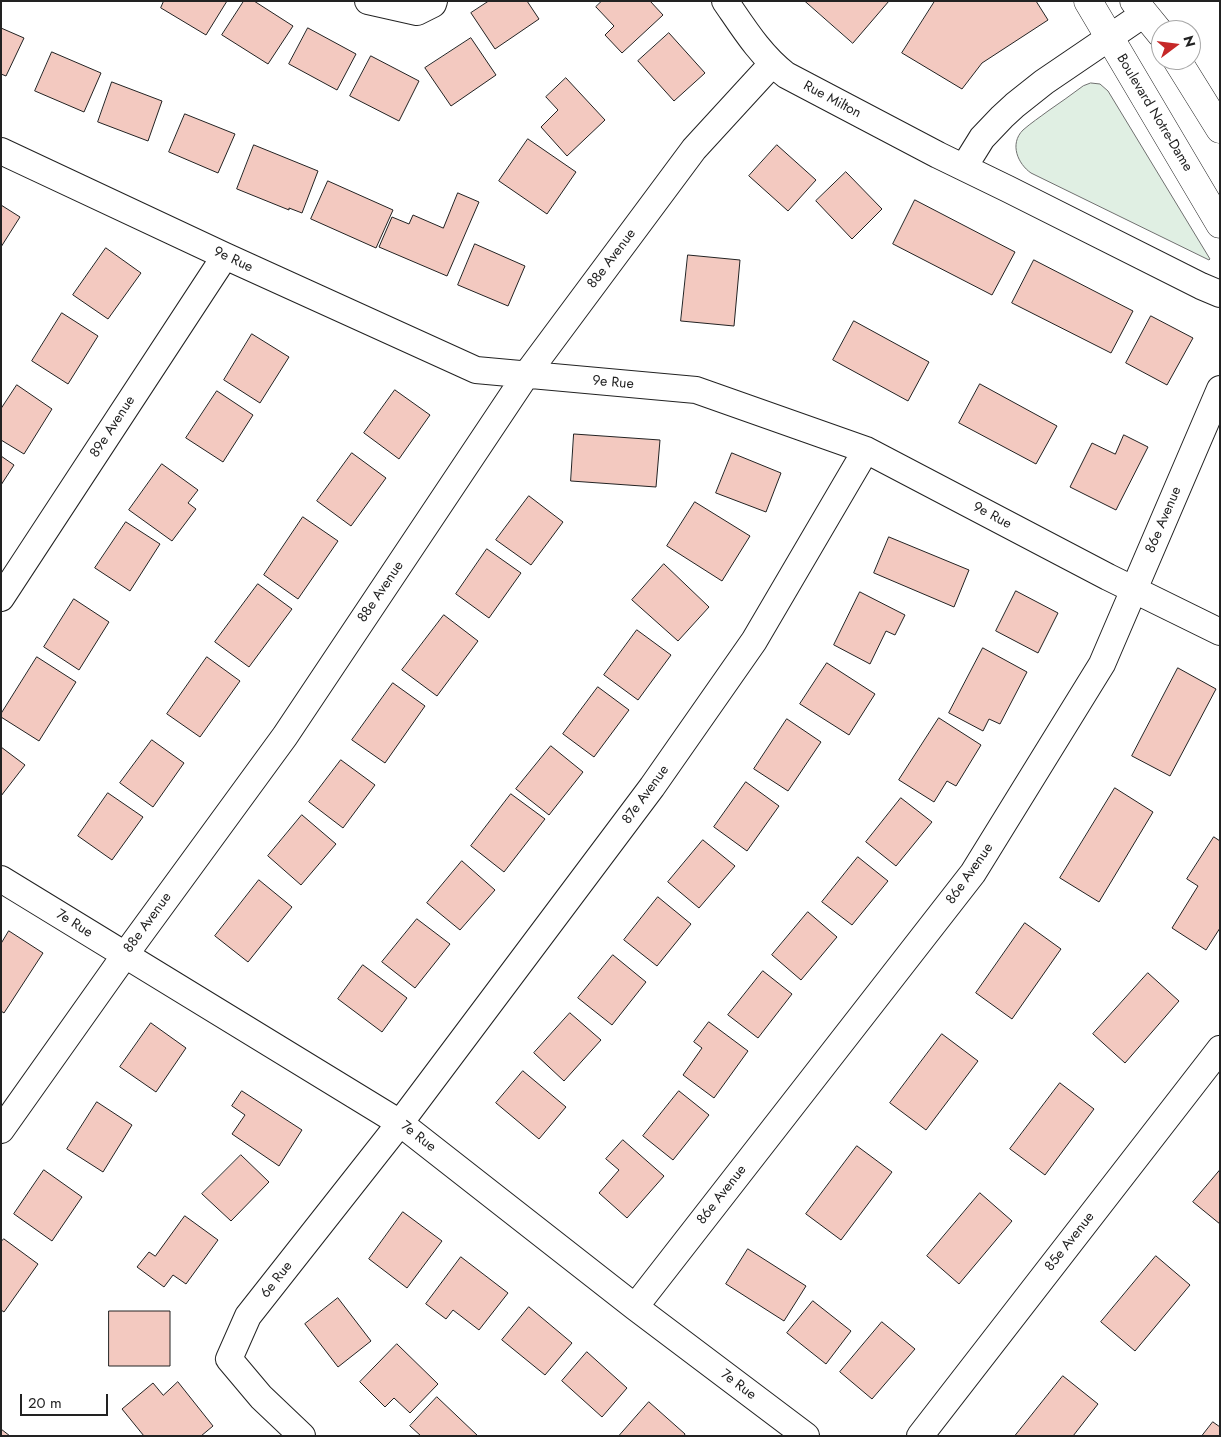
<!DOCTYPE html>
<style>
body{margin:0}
#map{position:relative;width:1221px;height:1437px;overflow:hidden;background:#fff;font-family:Jost,sans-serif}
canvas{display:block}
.frame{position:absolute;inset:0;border:2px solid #222;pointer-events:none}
.north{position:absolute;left:1151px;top:20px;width:50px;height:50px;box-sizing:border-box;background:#fff;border:1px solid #a7a7a7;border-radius:50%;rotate:75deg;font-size:14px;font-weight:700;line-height:20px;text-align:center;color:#222}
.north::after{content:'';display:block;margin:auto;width:18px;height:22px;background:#c62828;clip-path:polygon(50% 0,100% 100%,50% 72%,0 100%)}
.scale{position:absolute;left:20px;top:1394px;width:88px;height:22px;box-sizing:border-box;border:2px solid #222;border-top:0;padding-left:6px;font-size:15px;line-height:18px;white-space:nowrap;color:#222;-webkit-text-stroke:4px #fff;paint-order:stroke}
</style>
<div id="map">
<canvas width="1221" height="1437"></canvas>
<div class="frame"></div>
<div class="north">N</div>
<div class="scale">20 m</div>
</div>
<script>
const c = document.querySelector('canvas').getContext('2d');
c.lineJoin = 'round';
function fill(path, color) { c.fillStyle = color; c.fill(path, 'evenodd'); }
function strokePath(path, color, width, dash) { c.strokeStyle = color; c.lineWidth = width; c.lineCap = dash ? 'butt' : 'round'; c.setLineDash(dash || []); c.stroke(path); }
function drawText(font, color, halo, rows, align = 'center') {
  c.font = font + ' Jost,sans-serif'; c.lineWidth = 4; c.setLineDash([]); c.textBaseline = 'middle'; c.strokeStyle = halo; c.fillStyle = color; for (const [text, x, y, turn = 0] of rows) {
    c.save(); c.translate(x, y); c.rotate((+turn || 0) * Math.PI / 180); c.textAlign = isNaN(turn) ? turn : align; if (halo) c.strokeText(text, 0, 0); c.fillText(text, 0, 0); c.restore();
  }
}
const green = new Path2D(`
 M1091 83 1100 84 1108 91 1210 259 1209 260 1031 173C1018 164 1009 144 1023 130 1031 123 1040 117 1048 111 1060 103 1072 94 1083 86Z`);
fill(green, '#e0efe3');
strokePath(green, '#6f6f6f', 1);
const building = new Path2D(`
 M164 1H227L206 35 161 8Z
 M244 1H254L293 26 268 64 222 35Z
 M489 1H527L539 19 495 49 471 13Z
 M602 1H650L663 15 622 53 605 35 614 26 596 7Z
 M805 1H889L853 43Z
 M935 1H1036L1048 20 982 63 962 89 902 53Z
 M1 28 24 38 6 76 1 74Z
 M308 28 356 54 337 90 289 64Z
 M669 33 705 73 674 101 638 61Z
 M471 38 496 75 451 106 425 68Z
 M52 52 101 73 84 112 35 91Z
 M371 56 419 81 399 121 350 96Z
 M566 78 605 120 567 156 541 127 558 110 546 97Z
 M112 82 162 101 148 141 98 122Z
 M185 114 235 134 218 173 169 152Z
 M528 139 576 172 547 214 499 181Z
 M254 145 318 171 302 213 289 208V210L237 189Z
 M777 145 816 180 788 211 749 176Z
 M846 172 882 209 852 239 816 201Z
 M328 181 393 210 376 248 311 219Z
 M458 193 479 202 447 276 379 247 392 217 409 224 413 215 443 228Z
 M915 200 1015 252 992 295 893 244Z
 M1 205 20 217 1 247Z
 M475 244 525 266 508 306 458 285Z
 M106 248 141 273 108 319 73 295Z
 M688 255 740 260 734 326 681 321Z
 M1034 260 1133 311 1111 353 1012 303Z
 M62 313 98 336 68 384 32 361Z
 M1151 316 1193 338 1167 385 1126 363Z
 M854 321 929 362 908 401 833 360Z
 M252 334 289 357 260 403 224 380Z
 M980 384 1057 426 1036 464 959 423Z
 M17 385 52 409 24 454 1 440V409Z
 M395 390 430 415 399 459 364 433Z
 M217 391 253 415 223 462 186 438Z
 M574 434 660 440 656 487 571 481Z
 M1124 435 1148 447 1116 510 1070 487 1092 443 1115 454Z
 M352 453 386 478 351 526 317 501Z
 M732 453 781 473 766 512 716 493Z
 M1 456 14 465 1 485Z
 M162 464 198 490 188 503 196 509 172 541 129 510Z
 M529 496 563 522 531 565 496 540Z
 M695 502 750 536 722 581 667 546Z
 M303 517 338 541 298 599 264 575Z
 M126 522 160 544 130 591 95 568Z
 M889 537 969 570 954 607 874 573Z
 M487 549 521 573 489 618 456 594Z
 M664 564 709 607 678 641 632 600Z
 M258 584 292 609 249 667 215 642Z
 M1016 591 1058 613 1038 653 996 631Z
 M860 592 905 615 895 635 886 631 870 664 834 645Z
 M74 599 109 622 79 670 44 647Z
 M444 615 478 641 437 696 402 670Z
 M637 630 671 655 638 700 604 675Z
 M983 648 1027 672 1000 724 989 719 983 731 949 713Z
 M37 657 76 682 39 741 1 717V714Z
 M207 657 240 681 200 737 167 714Z
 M827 663 875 694 849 735 800 704Z
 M1178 668 1216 689 1170 776 1132 756Z
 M393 683 425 706 385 763 352 740Z
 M598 687 629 710 594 757 563 734Z
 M939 718 981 745 956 786 947 781 934 802 899 780Z
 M787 719 821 742 788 791 754 769Z
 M152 740 184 763 153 807 120 783Z
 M551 746 583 772 549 815 516 789Z
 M1 747 25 765 1 796Z
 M341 760 375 785 343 828 309 802Z
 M746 782 779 806 747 851 714 827Z
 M1115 788 1153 812 1099 902 1060 878Z
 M108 793 143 817 112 860 78 836Z
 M511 794 545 819 504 872 471 846Z
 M901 798 932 822 896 866 866 842Z
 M302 815 336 844 301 885 268 856Z
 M1214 837 1220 841V928L1206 950 1172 928 1198 886 1187 879Z
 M703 840 735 866 699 908 668 882Z
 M858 857 888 881 852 925 822 902Z
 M462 861 495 890 460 930 427 903Z
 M259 880 292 907 248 962 215 936Z
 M658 897 691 924 657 966 624 940Z
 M808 912 837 937 801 980 772 955Z
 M417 919 450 944 415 988 382 962Z
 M1025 923 1061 949 1012 1019 976 993Z
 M9 931 43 953 4 1013 1 1011V944Z
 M613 955 646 982 612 1025 578 998Z
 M363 965 407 998 382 1032 338 999Z
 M763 971 792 994 758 1038 728 1015Z
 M1148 973 1179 1001 1125 1063 1093 1034Z
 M570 1013 601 1040 564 1081 534 1053Z
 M709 1022 748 1051 714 1098 683 1075 702 1048 694 1042Z
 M151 1023 186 1048 156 1092 120 1067Z
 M942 1034 978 1061 926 1130 890 1103Z
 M523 1071 566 1107 539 1139 496 1103Z
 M1060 1083 1094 1109 1045 1175 1010 1149Z
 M242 1091 302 1130 279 1166 232 1134 245 1115 232 1106Z
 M679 1091 709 1115 673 1160 643 1136Z
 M97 1102 132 1125 103 1172 67 1149Z
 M623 1140 664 1176 627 1218 599 1193 619 1170 606 1159Z
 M857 1146 892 1172 841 1240 806 1214Z
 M241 1155 269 1182 231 1221 202 1194Z
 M44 1170 82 1197 52 1241 14 1214Z
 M1220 1170V1224L1193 1202Z
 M980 1193 1012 1221 959 1284 927 1256Z
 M403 1212 442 1241 407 1288 369 1259Z
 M185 1216 218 1240 186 1284 173 1275 164 1287 137 1267 149 1252 155 1256Z
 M4 1239 38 1264 4 1312 1 1310V1242Z
 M748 1249 806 1286 784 1321 726 1284Z
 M1156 1256 1190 1285 1135 1351 1101 1322Z
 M461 1257 508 1293 479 1330 453 1310 446 1319 426 1304Z
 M338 1298 371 1341 338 1367 305 1324Z
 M813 1301 851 1331 826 1364 787 1333Z
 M529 1307 572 1343 545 1375 502 1340Z
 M109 1311H170V1366H109Z
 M882 1322 915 1349 872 1399 840 1372Z
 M397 1344 438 1384 410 1413 394 1398 385 1407 360 1382Z
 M587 1352 627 1388 602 1417 562 1381Z
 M1063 1376 1098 1404 1073 1436H1015Z
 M178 1382 213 1426 201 1436H144L122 1409 153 1383 163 1395Z
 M437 1397 478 1436H421L410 1426Z
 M649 1402 685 1434 684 1436H619Z
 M1213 1422 1220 1427V1436H1202Z
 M1 1429 10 1436H1Z`);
fill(building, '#f3c9c0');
strokePath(building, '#222', 1);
const street = new Path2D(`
 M368 1 417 12 433 4 434 1
 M725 1C743 27 760 55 786 75L938 155 1008 189 1201 286 1220 294
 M1 151 225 256 476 370 696 390 866 450 1108 577 1220 632
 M964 167 982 138 1002 117 1015 105 1044 82 1144 14
 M1 598 225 256
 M1 879 400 1123 635 1307 806 1436
 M1 1130 125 955 285 736 526 375 694 149 772 64
 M635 1307 973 873 1102 664 1220 389
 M302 1436 261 1397 229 1359 248 1316 400 1123 652 787 754 641 866 450
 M920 1436 1220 1049`);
const secondary = new Path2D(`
 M1088 1 1220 224
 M1134 1 1161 34
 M1177 60 1220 129`);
strokePath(street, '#222', 28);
strokePath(secondary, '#222', 29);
strokePath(street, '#fff', 26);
strokePath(secondary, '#fff', 28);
drawText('14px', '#222', '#fff', [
 ["Rue Milton",832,100,28],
 ["Boulevard Notre-Dame",1154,113,59],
 ["88e Avenue",612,259,-53],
 ["9e Rue",233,260,25],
 ["9e Rue",613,383,5],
 ["89e Avenue",113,427,-57],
 ["9e Rue",992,516,28],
 ["86e Avenue",1164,520,-67],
 ["88e Avenue",381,592,-56],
 ["87e Avenue",646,795,-54],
 ["86e Avenue",970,874,-55],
 ["88e Avenue",148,923,-54],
 ["7e Rue",74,924,32],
 ["7e Rue",418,1137,38],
 ["86e Avenue",722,1195,-52],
 ["85e Avenue",1070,1242,-52],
 ["6e Rue",277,1280,-52],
 ["7e Rue",738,1385,37]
]);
</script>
